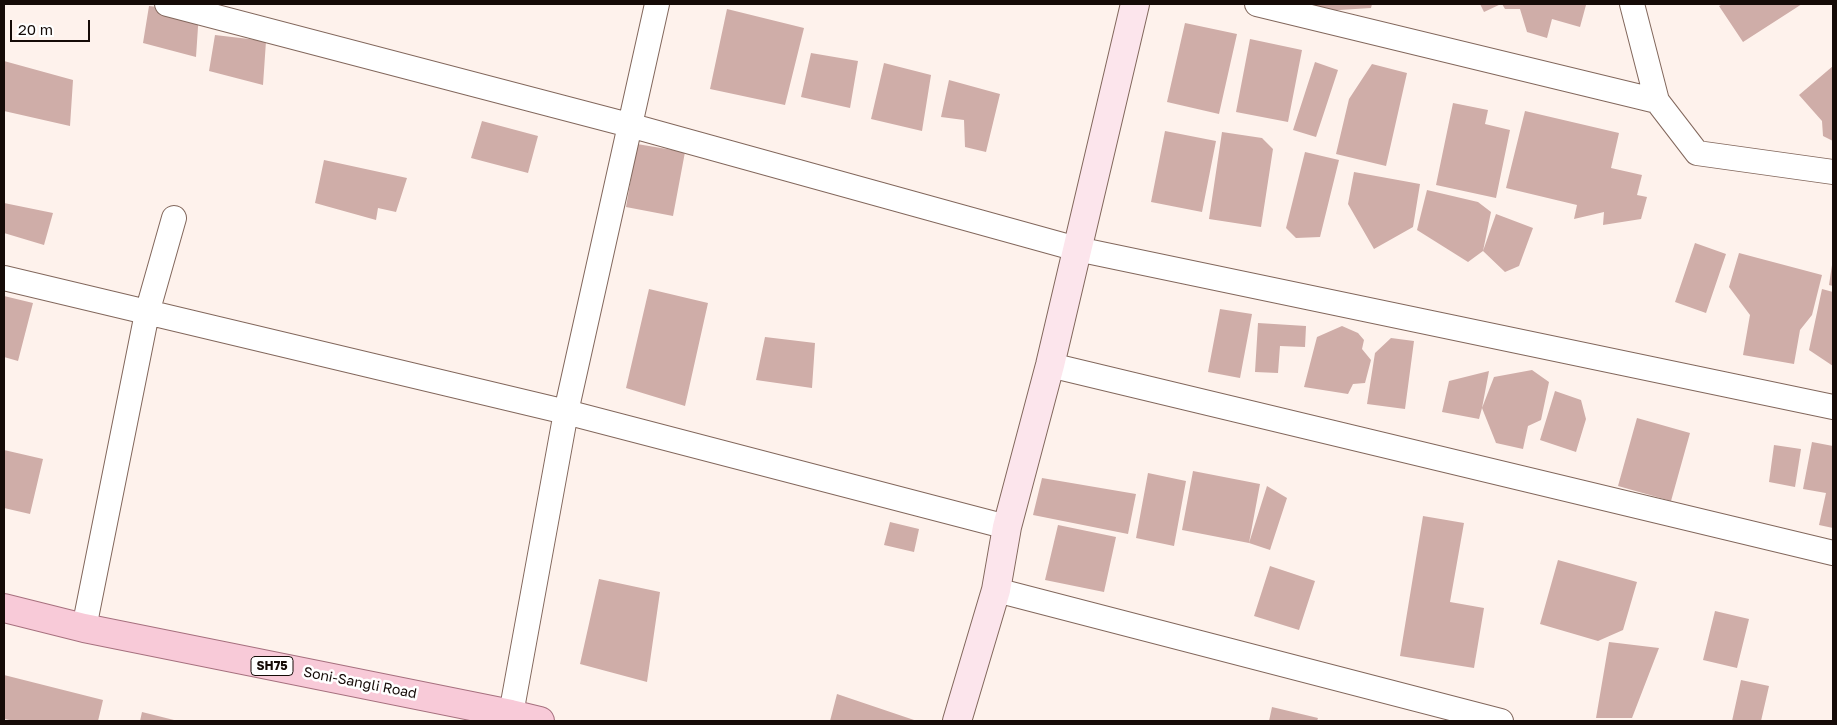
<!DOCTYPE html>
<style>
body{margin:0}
#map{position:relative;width:1837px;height:725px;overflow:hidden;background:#fef2ec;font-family:"Golos Text",sans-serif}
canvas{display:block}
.frame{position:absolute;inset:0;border:5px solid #150b07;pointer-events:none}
.scale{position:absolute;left:10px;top:20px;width:80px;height:22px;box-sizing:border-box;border:2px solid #150b07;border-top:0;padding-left:6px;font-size:15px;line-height:18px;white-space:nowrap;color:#150b07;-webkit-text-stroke:4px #fff;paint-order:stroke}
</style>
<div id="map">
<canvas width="1837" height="725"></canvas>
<div class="frame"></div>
<div class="scale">20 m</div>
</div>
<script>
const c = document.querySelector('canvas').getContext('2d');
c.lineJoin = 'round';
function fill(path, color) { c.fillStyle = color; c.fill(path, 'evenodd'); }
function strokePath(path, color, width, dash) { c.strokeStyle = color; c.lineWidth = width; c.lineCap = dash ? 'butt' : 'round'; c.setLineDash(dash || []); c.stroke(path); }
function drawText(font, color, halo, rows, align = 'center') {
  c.font = font + ' "Golos Text",sans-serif'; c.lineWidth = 5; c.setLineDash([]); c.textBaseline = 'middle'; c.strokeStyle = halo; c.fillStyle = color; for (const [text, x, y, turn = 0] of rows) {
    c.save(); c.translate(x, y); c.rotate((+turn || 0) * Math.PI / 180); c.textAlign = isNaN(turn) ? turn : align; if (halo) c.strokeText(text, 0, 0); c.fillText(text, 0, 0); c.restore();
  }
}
fill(new Path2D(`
 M1315 4H1372L1371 8 1323 11Z
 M1480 4H1501L1484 12Z
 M1502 4H1586V5L1580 27 1552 19 1547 38 1527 32 1520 9H1505Z
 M1723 4H1802L1743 42 1719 6Z
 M149 6 199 12 196 57 143 43Z
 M727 9 804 28 785 105 710 89Z
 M1185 23 1237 34 1219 114 1167 102Z
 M215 35 266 41 263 85 209 71Z
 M1250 39 1302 50 1288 122 1236 112Z
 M811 53 858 61 850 108 801 97Z
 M4 61 73 80 70 126 4 111Z
 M1315 62 1338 70 1316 137 1293 130Z
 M884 63 931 75 922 131 871 119Z
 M1372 64 1407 73 1386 166 1336 154 1349 99Z
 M1833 66V141L1823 136 1822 121 1799 95Z
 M949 80 1000 94 986 152 965 147 964 120 941 117Z
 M1453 103 1488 110 1485 124 1510 130 1496 198 1436 185Z
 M1525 111 1619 133 1611 168 1642 175 1637 195 1647 197 1641 219 1603 225 1604 212 1574 219 1577 205 1506 188Z
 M482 121 538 136 528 173 471 158Z
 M1165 131 1216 141 1202 212 1151 202Z
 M1222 132 1262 138 1273 149 1261 227 1209 219Z
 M637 144 685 152 673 216 626 207Z
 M1305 152 1339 160 1320 237 1296 238 1286 228Z
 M324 160 407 178 396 212 378 208 376 220 315 203Z
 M1354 172 1420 184 1413 227 1374 249 1348 204Z
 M1427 190 1478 202 1491 212 1483 251 1468 262 1417 230Z
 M4 203 53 213 44 245 4 233Z
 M1496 214 1533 228 1519 266 1505 272 1483 251Z
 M1695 243 1726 254 1706 313 1675 302Z
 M1739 253 1822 275 1812 315 1800 330 1794 364 1743 355 1750 315 1729 287Z
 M1832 265H1833V286L1829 285Z
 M649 289 708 303 685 406 626 388Z
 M1822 289 1833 292V366L1809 350Z
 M4 296 33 303 18 361 4 357Z
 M1220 309 1252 314 1240 378 1208 372Z
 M1258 323 1306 326 1305 347 1280 346 1278 373 1255 372Z
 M1342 326 1358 333 1364 340 1362 349 1371 360 1365 383 1353 384 1348 394 1304 387 1317 337Z
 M765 337 815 343 812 388 756 380Z
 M1391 338 1414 341 1405 409 1367 404 1375 353Z
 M1532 370 1549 382 1541 420 1528 426 1523 449 1496 443 1482 408 1479 419 1442 412 1449 381 1489 371 1482 408 1494 377Z
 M1555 391 1581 400 1586 419 1576 452 1540 440Z
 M1637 418 1690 433 1671 501 1618 486Z
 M1812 442 1833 446V528L1819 525 1826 493 1803 489Z
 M1774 445 1801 449 1795 487 1769 482Z
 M4 450 43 459 30 514 4 508Z
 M1193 471 1260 484 1249 543 1267 486 1287 498 1270 550 1249 543 1182 530Z
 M1148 473 1186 481 1174 546 1136 538Z
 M1042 478 1136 494 1128 534 1033 515Z
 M1423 516 1464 523 1450 602 1484 608 1474 668 1400 656Z
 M890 522 919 529 914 552 884 545Z
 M1058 525 1116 537 1104 592 1045 580Z
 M1558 560 1637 582 1623 630 1598 641 1540 624Z
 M1270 566 1315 581 1299 630 1254 616Z
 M599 579 660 592 647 682 580 664Z
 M1715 611 1749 619 1737 668 1703 660Z
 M1609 642 1659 648 1632 718H1596Z
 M4 675 103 700 98 721H15L4 719Z
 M1741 680 1769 686 1761 721H1732Z
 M837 694 917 721H830Z
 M1272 707 1318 718 1317 721H1269Z
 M142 712 178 721H140Z`), '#cfada8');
const street = new Path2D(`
 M167 4 629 125 1077 249 1833 407
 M1257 4 1657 101 1697 153 1833 172
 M1632 4 1657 101
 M4 278 566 412 1007 527
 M1050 365 1833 553
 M996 590 1501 721
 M84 628 147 313 174 218
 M511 714 566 412 657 4`);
const secondary = new Path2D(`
 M957 721 996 590 1007 527 1050 365 1135 4`);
const primary = new Path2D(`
 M4 608 84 628 511 714 540 721`);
strokePath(street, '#82675c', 26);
strokePath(secondary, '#82675c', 30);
strokePath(primary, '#a6707e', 30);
strokePath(street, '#fff', 24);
strokePath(secondary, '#fce5ec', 28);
strokePath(primary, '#f8cad8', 28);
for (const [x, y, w] of [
 [272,666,42]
]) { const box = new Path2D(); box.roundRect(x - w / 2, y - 9.5, w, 19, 4); c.fillStyle = '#fff'; c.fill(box); strokePath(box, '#150b07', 1); }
drawText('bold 12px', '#150b07', null, [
 ["SH75",272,666]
]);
drawText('14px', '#150b07', '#fff', [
 ["Soni-Sangli Road",360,683,11]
]);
</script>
